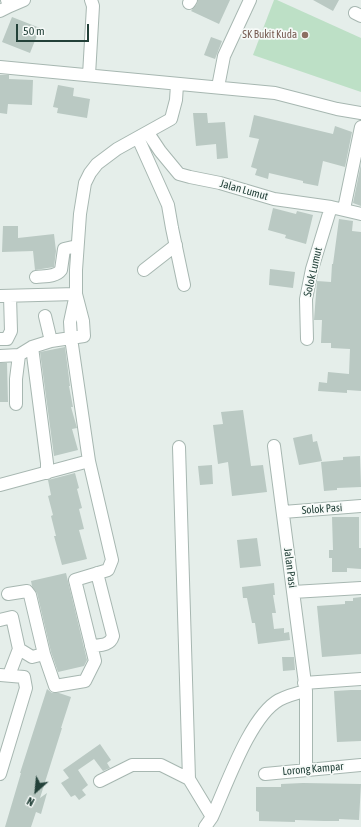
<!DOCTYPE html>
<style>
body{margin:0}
#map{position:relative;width:361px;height:827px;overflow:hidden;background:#e5eeea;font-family:"Asap Condensed",sans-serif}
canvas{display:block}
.north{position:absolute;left:16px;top:771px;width:40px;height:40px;-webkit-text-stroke:3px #f6faf8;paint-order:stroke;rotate:207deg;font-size:11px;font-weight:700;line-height:16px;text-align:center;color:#234139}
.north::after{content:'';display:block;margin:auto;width:14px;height:18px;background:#234139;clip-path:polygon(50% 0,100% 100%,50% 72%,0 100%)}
.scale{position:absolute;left:16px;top:24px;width:73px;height:18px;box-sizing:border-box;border:2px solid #234139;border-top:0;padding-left:5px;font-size:12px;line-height:14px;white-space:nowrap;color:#234139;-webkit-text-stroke:3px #f6faf8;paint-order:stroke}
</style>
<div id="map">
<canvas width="361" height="827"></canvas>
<div class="north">N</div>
<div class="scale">50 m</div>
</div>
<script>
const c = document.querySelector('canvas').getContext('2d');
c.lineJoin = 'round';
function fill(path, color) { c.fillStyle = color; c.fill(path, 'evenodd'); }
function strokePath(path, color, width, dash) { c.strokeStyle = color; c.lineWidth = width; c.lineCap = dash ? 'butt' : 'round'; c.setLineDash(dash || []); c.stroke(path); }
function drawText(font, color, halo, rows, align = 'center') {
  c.font = font + ' "Asap Condensed",sans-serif'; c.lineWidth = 3.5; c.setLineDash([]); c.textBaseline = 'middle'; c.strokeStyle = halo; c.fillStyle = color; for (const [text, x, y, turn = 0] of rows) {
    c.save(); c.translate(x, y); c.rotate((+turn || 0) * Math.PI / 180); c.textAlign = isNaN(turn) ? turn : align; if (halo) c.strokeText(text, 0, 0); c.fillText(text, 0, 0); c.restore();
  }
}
fill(new Path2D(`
 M274 0H277L361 38V92L253 55Z`), '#bde0c6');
fill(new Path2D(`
 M198 0H230L219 24 191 11 197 4Z
 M313 0H339L333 11Z
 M12 17 40 28 30 53 2 42Z
 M211 37 222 41 215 59 204 55Z
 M0 75H9V79L33 80 32 105 8 104 7 114 0 113Z
 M58 85 74 88 73 96 90 99 87 118 57 113 58 108 53 107Z
 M193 113H207L208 123 225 122 228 158 217 159 216 144 196 146Z
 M254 115 333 134 335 126 352 132 345 167 323 161 318 186 303 183V181L269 173 268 179 255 175 257 169 251 167 259 139 249 137Z
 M361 164V206L353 203Z
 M273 208 296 214 297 211 313 215 306 244 285 238 286 235 268 230Z
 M339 219 353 221 352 231 361 232V391L347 390V393L318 391 319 382 327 383 328 372 349 374 350 349 331 348V343H321L322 320H314L317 281 331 282 332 264H333Z
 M3 226H18V238L54 234 56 251 54 267 35 270 33 251 2 252Z
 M270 269 295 272 293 288 269 285Z
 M65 347 70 386H69L73 407H71L77 428 72 429 78 450 54 456 40 352Z
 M0 363H7L8 402H0Z
 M243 410 251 466 263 465 267 492 232 496 228 462 218 464 213 425 223 424 221 412Z
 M312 434 313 442 317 441 322 461 299 465 293 438Z
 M360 456 361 487 337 488V490L324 491 321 462 343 460V457Z
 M212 465 213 484 200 485 198 466Z
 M75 473 79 488 77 489 82 508 79 509 84 529 79 530 87 559 62 565 54 536H56L51 516 53 515 48 496 51 495 48 480Z
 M332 517H359V548H361V569L347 568V572H332V558H329V550H333Z
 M257 538 261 566 240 568 237 540Z
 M66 573 87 660 84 666 58 672 51 652 37 593 32 586 31 581Z
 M274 583 275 595H273L276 613H272L274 629 284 628V633L289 632 290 640 258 644 255 623H252L247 598H243L242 587Z
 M361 597V654L322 657 317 606 345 604V601H353V598Z
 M282 657H294L295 670 283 671Z
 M47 689 52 693H59L71 697 61 728H62L40 798 47 793 41 814 36 812 31 827H5L21 773H20Z
 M351 690H361V741L337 742 334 691Z
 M100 744 111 760 107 763 110 768 103 771 94 759 78 770 88 785 82 790 86 795 79 800 75 795 71 797 61 783 69 778 63 770Z
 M303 783 361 784 359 820 339 819V821H324L295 820V822L259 821V812L256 811V787H281V784Z`), '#bac9c3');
const minor = new Path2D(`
 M189 3 191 0
 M10 6 24 0
 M0 11 10 6 7 0
 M355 13 361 16
 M0 67 275 93 337 109 361 113
 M89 75 93 6 91 0
 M218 87 224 56 250 0
 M148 133 160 151 179 174 190 177 220 183 274 199 331 207 361 214
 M138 138 168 205 172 228 184 285
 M344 209 361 127
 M144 270 176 245
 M36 277C45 276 56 277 61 270L64 249 77 246
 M0 296 76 294
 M45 316 51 341
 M0 339H7L11 331 10 296
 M307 339 306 299 312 269 331 207
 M32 347 47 463V473
 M0 356 19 355 32 347 51 341 84 336 83 321 76 294V270L80 214 85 183 90 173 97 164 117 149 171 119 176 100 177 85
 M16 404V379L19 355
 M274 446 306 691V770
 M179 447 189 779 212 817
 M0 485 89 461
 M283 512 361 506
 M293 592 361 588
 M8 594 27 591 30 595 44 654
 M0 620 12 617 19 649 9 675
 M91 646C100 645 110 646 113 636L97 573
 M19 649 32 657 44 654 55 686 85 681 95 661 75 580 108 570 112 560 89 461 71 338 70 322 76 294
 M0 675 24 677 26 688 0 774
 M304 683 361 679
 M265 774 361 765
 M100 781 132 765H161L189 779
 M205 827 212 817C226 787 250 716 279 700 287 696 297 693 306 691`);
strokePath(minor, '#a7b7b1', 14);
strokePath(minor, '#fff', 12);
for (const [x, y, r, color] of [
 [305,35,4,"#8d6e63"]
]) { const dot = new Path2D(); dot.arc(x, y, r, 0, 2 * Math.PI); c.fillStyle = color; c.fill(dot); strokePath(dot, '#f6faf8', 1.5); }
drawText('11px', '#785e54', '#f6faf8', [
 ["SK Bukit Kuda",297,35]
], 'right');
drawText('11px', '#234139', '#f6faf8', [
 ["Jalan Lumut",244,190,16],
 ["Solok Lumut",313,272,-77],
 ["Solok Pasi",322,509,-4],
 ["Jalan Pasi",290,568,83],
 ["Lorong Kampar",313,769,-5]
]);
</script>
